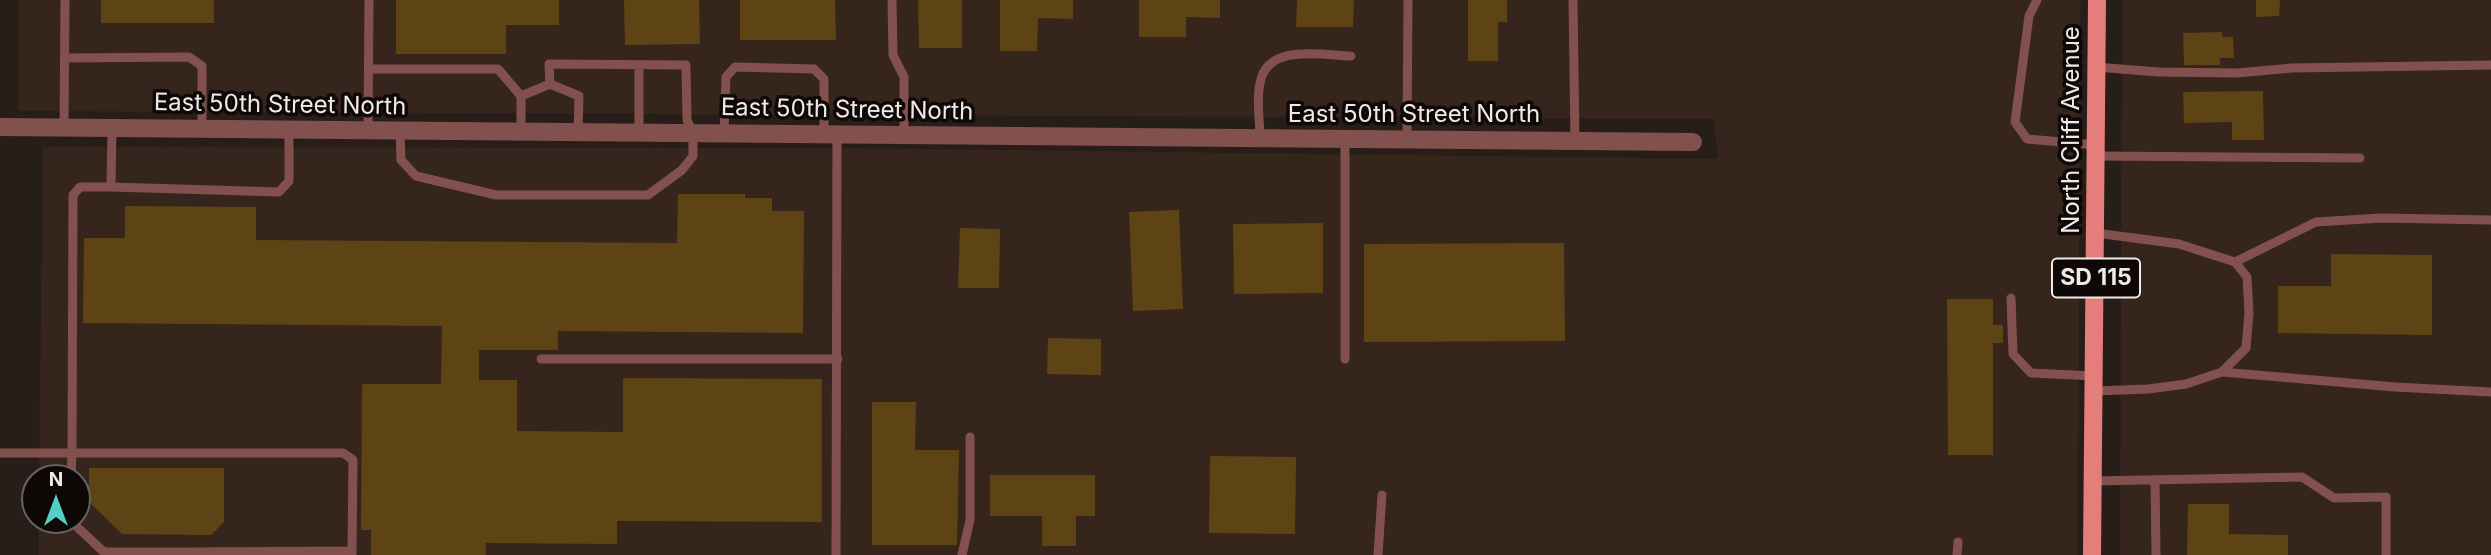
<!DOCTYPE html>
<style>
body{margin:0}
#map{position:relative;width:2491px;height:555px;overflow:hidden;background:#281e19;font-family:Inter,sans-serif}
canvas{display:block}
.north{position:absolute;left:21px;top:464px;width:70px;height:70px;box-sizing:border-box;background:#0e0907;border:2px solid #686360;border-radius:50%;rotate:0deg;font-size:19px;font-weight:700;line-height:28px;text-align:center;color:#f0e9e5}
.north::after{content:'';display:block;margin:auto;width:24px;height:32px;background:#55cec5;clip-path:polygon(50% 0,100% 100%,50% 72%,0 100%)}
</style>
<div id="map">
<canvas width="2491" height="555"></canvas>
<div class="north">N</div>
</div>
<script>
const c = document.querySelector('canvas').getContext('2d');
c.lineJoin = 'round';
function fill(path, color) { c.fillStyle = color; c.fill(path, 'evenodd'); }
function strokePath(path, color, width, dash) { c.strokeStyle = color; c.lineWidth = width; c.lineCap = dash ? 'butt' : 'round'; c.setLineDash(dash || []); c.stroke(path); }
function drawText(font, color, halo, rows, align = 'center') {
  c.font = font + ' Inter,sans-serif'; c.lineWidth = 7; c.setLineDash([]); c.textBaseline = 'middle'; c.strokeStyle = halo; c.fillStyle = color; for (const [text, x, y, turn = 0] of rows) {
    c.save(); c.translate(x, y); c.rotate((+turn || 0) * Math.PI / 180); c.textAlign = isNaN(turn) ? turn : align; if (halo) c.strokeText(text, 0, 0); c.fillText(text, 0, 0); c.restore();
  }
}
fill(new Path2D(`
 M18 0H2080L2078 555H39V520H77V478H39L43 147 842 148 1718 159 1714 119 18 111Z
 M2122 0H2491V555H2120Z`), '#35251c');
fill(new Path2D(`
 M101 0H214V23H101Z
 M396 0H559V25H506V54H396Z
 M624 0H699L700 44 625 45Z
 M740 0H835L836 40H740Z
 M918 0H962V48H919Z
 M1000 0H1073V19L1038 18 1037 51H1000Z
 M1139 0H1220V18L1186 17V37H1139Z
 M1297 0H1354L1353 27H1296Z
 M1468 0H1507V22H1498V61H1468Z
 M2256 0H2280L2279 16 2256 17Z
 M2222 32V37H2233L2234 58H2220V65H2184L2183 33Z
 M2263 91 2264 140H2232V122L2184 123 2183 92Z
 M678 194H745V198H772V211H804L803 333 558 331V350H479V380H517V431L623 432V378L822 379V522L617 521V544L486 543V555H371V530H361L362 384H441L442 326 83 323 84 238H125V206L256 207V240L677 243Z
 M1179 210 1183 309 1133 311 1129 212Z
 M1323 223V293L1234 294 1233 224Z
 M960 228 1000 229 999 288H958Z
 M1564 243 1565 341 1364 342V244Z
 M2331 254 2432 255V335L2278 333V286H2331Z
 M1947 299H1993V325H2003V343H1993V455H1948Z
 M1048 338 1101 339V375L1047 374Z
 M872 402H916L915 450H959L957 545H872Z
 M1210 456 1296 457 1295 534 1209 533Z
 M89 468H224V522L211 535 122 534 89 502Z
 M990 475H1095V516H1076V546H1042V516H990Z
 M2188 504H2229V534L2288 535V555H2187Z`), '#5e4414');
strokePath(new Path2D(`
 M892 0 893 55 904 77V135
 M1573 0 1575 141
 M2037 0 2029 16 2015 122 2027 139 2096 145
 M65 58 189 57 202 66V129
 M2096 67 2158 72 2237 73 2292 68 2491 65
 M369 69H498L521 96
 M64 128 65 0
 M112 128 111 187H80L73 195 72 453H343L353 460 352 551
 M368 130 369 0
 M400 130 401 160 416 176 496 195H648L682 170 693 156V133L687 120 686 65 549 64 550 84
 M521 132V96L550 84 579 96 578 132
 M639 132V65
 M724 133 726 77 735 67 814 69 824 79V134
 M1260 138C1260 121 1256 100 1260 83 1267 43 1322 55 1351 56
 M1407 139 1408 0
 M2096 156 2360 158
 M111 187 279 192 289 181V130
 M2235 262 2316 222 2382 218 2491 220
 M2011 298 2013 354 2031 373 2095 376
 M541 359H838
 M1345 359V139
 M2222 372 2395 387 2491 392
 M2095 391 2148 389 2186 384 2222 372 2246 348 2249 313 2247 277 2235 262 2179 244 2096 233
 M0 453H72L71 478
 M2155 480 2156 555
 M2093 481 2302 477 2334 498 2386 497V555
 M75 520 76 526 104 552H189
 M189 555V552L352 551V555
 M836 555 837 135
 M962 555 970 520V437
 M1378 555 1382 495
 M1957 555 1958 542`), '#82514e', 9);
strokePath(new Path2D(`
 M0 127 1693 142`), '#82514e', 18);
strokePath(new Path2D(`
 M2092 555 2097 0`), '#e57e7a', 18);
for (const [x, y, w] of [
 [2096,278,88]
]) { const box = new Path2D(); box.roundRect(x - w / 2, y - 19.5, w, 39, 5); c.fillStyle = '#0e0907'; c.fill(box); strokePath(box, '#f0e9e5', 2); }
drawText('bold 23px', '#f0e9e5', null, [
 ["SD 115",2096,278]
]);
drawText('24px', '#f0e9e5', '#0e0907', [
 ["East 50th Street North",280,105,1],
 ["East 50th Street North",847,110,1],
 ["East 50th Street North",1414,115],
 ["North Cliff Avenue",2072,130,-90]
]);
</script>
